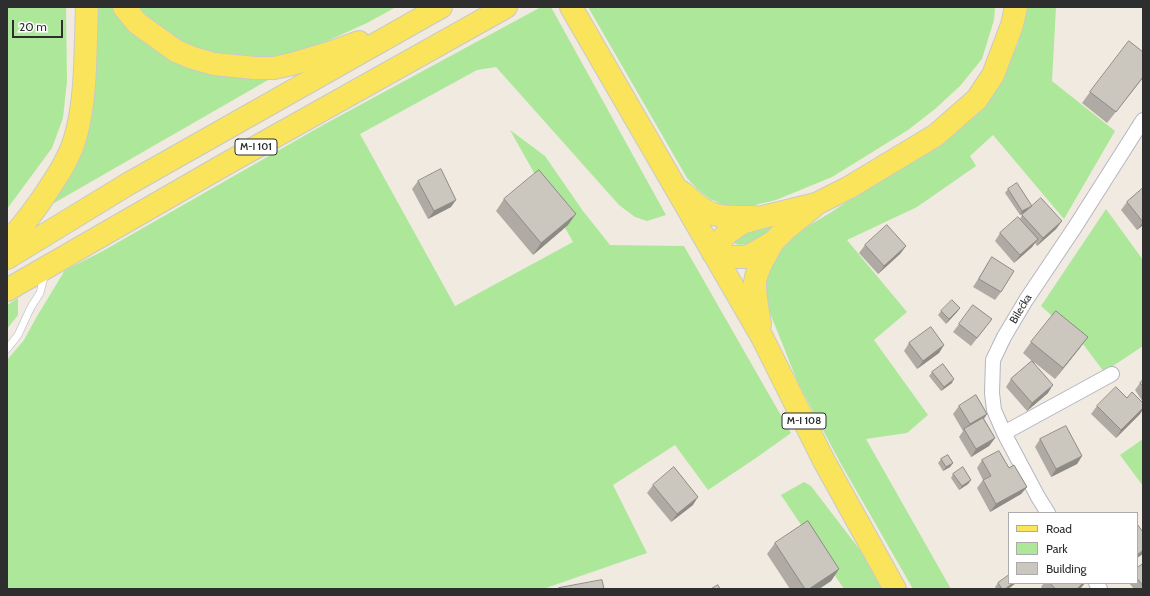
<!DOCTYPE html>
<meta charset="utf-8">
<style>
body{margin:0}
#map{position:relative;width:1150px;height:596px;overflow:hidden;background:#f0eae0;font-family:Cabin,sans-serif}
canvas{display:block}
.frame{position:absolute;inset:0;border:8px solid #2e2e2e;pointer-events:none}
.legend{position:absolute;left:1008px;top:512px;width:130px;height:72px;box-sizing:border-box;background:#fff;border:1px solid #ababab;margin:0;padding:5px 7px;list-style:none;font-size:12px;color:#2e2e2e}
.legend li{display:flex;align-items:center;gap:8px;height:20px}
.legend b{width:20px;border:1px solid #ababab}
.scale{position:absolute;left:12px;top:20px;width:51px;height:18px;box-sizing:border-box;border:2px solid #2e2e2e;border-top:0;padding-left:5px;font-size:12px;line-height:14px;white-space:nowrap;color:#2e2e2e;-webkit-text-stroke:3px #fff;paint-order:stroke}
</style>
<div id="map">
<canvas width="1150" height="596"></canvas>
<div class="frame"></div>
<ul class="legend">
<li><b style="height:5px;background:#f9e45b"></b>Road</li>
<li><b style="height:11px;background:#ade89a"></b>Park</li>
<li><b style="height:11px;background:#cbc7bf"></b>Building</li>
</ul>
<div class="scale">20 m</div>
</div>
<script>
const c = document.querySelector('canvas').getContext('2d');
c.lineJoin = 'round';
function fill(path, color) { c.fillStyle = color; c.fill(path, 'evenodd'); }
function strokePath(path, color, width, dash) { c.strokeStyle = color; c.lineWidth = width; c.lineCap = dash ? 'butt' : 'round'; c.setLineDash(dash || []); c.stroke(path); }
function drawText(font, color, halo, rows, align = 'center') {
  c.font = font + ' Cabin,sans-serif'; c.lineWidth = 4; c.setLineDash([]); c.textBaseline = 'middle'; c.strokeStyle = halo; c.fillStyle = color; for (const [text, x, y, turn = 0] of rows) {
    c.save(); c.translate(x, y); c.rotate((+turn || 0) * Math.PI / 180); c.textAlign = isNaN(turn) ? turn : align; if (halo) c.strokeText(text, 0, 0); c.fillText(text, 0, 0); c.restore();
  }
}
fill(new Path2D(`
 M7 7H66L67 81 63 118 52 148 7 209Z
 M91 7H115L135 30 275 76 42 210 61 182Z
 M138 7H396L367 23 294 56 252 62 200 52 164 33Z
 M541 7H551L666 215 647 221 635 217 619 205 496 67 477 70 360 134 455 306 573 242 510 130 545 156 583 211 610 245 684 246 791 433 756 458 708 490 675 445 613 485 647 553 543 589H7V360L24 340 36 318 65 270 101 252 323 125Z
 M588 7H995L994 20 982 59 960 86 935 109 908 130 832 177 776 200 751 206H727L710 199 698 190 687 178Z
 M1025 7H1056L1052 81 1115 131 1064 219 993 135 970 156 976 166 917 207 847 240 907 312 874 340 928 415 907 433 866 439 951 589H913L841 464 798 383 766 303 763 289 773 254 786 239 830 213 967 121 990 94 1018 44Z
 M1106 209 1143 260V346L1104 372 1083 344 1041 306Z
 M770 225 777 227C765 235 750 248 735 244L734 240 739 235Z
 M18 298V315L7 329V305Z
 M1143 439V486L1120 455Z
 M804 482 811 486 873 567 886 589H844L781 495Z`), '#ade89a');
const lane = new Path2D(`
 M7 349 18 335 31 307 40 293 45 273`);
const street = new Path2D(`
 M1004 433 1112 374
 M1048 513 1038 497 1004 433 994 410 992 393 993 360 1004 337 1026 300 1075 227 1143 120
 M1096 583 1100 589`);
const primary = new Path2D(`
 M124 7 137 23 176 51 193 58 214 64 255 68H274L292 64 332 52 359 42
 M571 7 762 337 824 461 895 589
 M682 192C691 200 701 210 713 214 726 218 740 217 754 217
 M7 242C20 230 30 216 40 202 54 181 70 159 76 135 87 94 85 49 87 7
 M713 253 726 234 742 223 759 218 816 204 848 188 936 135 977 99 993 75 1012 25 1016 7
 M713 253 732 257H747L773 242 786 229 813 207
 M7 258 128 184 441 7
 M7 290 224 165 506 7
 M760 324C758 311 755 297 755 284 755 271 767 253 773 242`);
strokePath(lane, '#b4b5c2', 8);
strokePath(street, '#b4b5c2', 16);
strokePath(primary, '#c9c9c9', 24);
strokePath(lane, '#fff', 7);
strokePath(street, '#fff', 14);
strokePath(primary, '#f9e45b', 22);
fill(new Path2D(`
 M1143 52V78L1107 123 1082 103 1090 92Z
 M418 181 451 207 428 219 412 189Z
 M1143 188V225L1137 230 1121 210 1127 202Z
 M1008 189 1030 208 1062 221 1056 229 1037 246 1035 243 1032 247 1014 263 995 241 1000 233 1020 219 1022 215 1027 211 1020 215 1005 193Z
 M504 199 568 225 533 255 496 211Z
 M865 245 906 246 900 254 878 274 859 253Z
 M992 257 1001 292 995 300 973 287Z
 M960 308 957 312 946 324 938 315 941 311Z
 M959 324 986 327 971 346 953 332Z
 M1088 337 1079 349 1055 379 1034 362 1048 393 1027 411 1006 387 1011 379 1032 361 1023 353 1031 342Z
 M909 343 944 345 939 353 917 369 904 351Z
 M932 372 952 383 941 391 929 376Z
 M1143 380V402L1135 390 1140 383Z
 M1127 398 1143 403V409L1140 414 1116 438 1091 414 1097 406Z
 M959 406 984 419 995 438 989 446 971 457 959 437 963 431 953 414Z
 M1040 439 1082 456 1077 464 1051 477 1035 447Z
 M941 459 953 463 950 467 943 471 938 463Z
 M982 460 1009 468 1027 487 1021 494 990 512 977 488 983 480 977 468Z
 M953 474 971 480 968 484 959 490 951 478Z
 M653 485 693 505 671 522 647 493Z
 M775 543 839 569 831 581 819 589H790L767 554Z
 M1143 564V589H1134L1129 583H1137V568Z
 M998 583H1016L1008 589H996L995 587Z
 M1044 583H1085L1080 589H1043L1041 587Z`), '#afaba4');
fill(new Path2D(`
 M456 200 451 207 428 219 434 211Z
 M1032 206 1029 210 1020 215 1022 211Z
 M576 214 568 225 533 255 541 243Z
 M1062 221 1056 229 1037 246 1043 238Z
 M1143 222V225L1137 230Z
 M1038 239 1032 247 1014 263 1020 255Z
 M906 246 900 254 878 274 884 266Z
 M960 308 957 312 946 324 949 319Z
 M1088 337 1079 349 1055 379 1063 368Z
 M944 345 939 353 917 369 923 361Z
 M954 379 952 383 941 391 944 387Z
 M1053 385 1048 393 1027 411 1032 403Z
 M1143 408V409L1140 414 1116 438 1121 430Z
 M987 414 982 422 965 431 970 424Z
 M995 438 989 446 971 457 976 449Z
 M1082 456 1077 464 1051 477 1056 469Z
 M953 463 950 467 943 471 946 467Z
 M971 480 968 484 959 490 962 486Z
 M1027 487 1021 494 990 512 996 504Z
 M698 497 693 505 671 522 677 514Z
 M1143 550V554L1137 558V555Z
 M839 569 831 581 819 589H809Z
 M1013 583H1016L1008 589H1005Z
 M1083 583H1085L1080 589H1077Z`), '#8e8b86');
const building = new Path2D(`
 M1129 41 1143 52V77L1116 112 1090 92Z
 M441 169 456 200 434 211 418 181Z
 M539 170 576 214 541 243 504 199Z
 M1017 183 1032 206 1022 211 1008 189Z
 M1143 188V222L1127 202Z
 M1041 198 1062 221 1043 238 1022 215Z
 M1018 217 1038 239 1020 255 1000 233Z
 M887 225 906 246 884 266 865 245Z
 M992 257 1014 271 1001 292 979 279Z
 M952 300 960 308 949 319 941 311Z
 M973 305 992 319 977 338 959 324Z
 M1056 311 1088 337 1063 368 1031 342Z
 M931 327 944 345 923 361 909 343Z
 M1032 361 1053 385 1032 403 1011 379Z
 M943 364 954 379 944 387 932 372Z
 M1143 380V386L1140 383Z
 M1116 387 1127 398 1132 392 1143 403V408L1121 430 1097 406Z
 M976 395 987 414 970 424 959 406Z
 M983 418 995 438 976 449 964 429Z
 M1066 426 1082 456 1056 469 1040 439Z
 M999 451 1009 468 1014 465 1027 487 996 504 983 480 991 476 982 460Z
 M948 455 953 463 946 467 941 459Z
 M674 467 698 497 677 514 653 485Z
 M963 467 971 480 962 486 953 474Z
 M808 521 839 569 809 589H805L775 543Z
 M1137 524 1143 532V550L1137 555Z
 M1143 564V586L1137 578V568Z
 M1009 575V583H1013L1005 589H1002L998 583Z
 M602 580 604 589H560L559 588Z
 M1050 583H1083L1077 589H1056Z
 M718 585 720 589H711Z`);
fill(building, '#cbc7bf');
strokePath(building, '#8e8b86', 1);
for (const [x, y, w] of [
 [256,147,42],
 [804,421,44]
]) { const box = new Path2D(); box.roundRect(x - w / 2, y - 8, w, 16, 3); c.fillStyle = '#fff'; c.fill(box); strokePath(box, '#2e2e2e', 1); }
drawText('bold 10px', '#2e2e2e', null, [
 ["M-I 101",256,147],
 ["M-I 108",804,421]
]);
drawText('11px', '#2e2e2e', '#fff', [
 ["Bilećka",1021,309,-59]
]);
</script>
